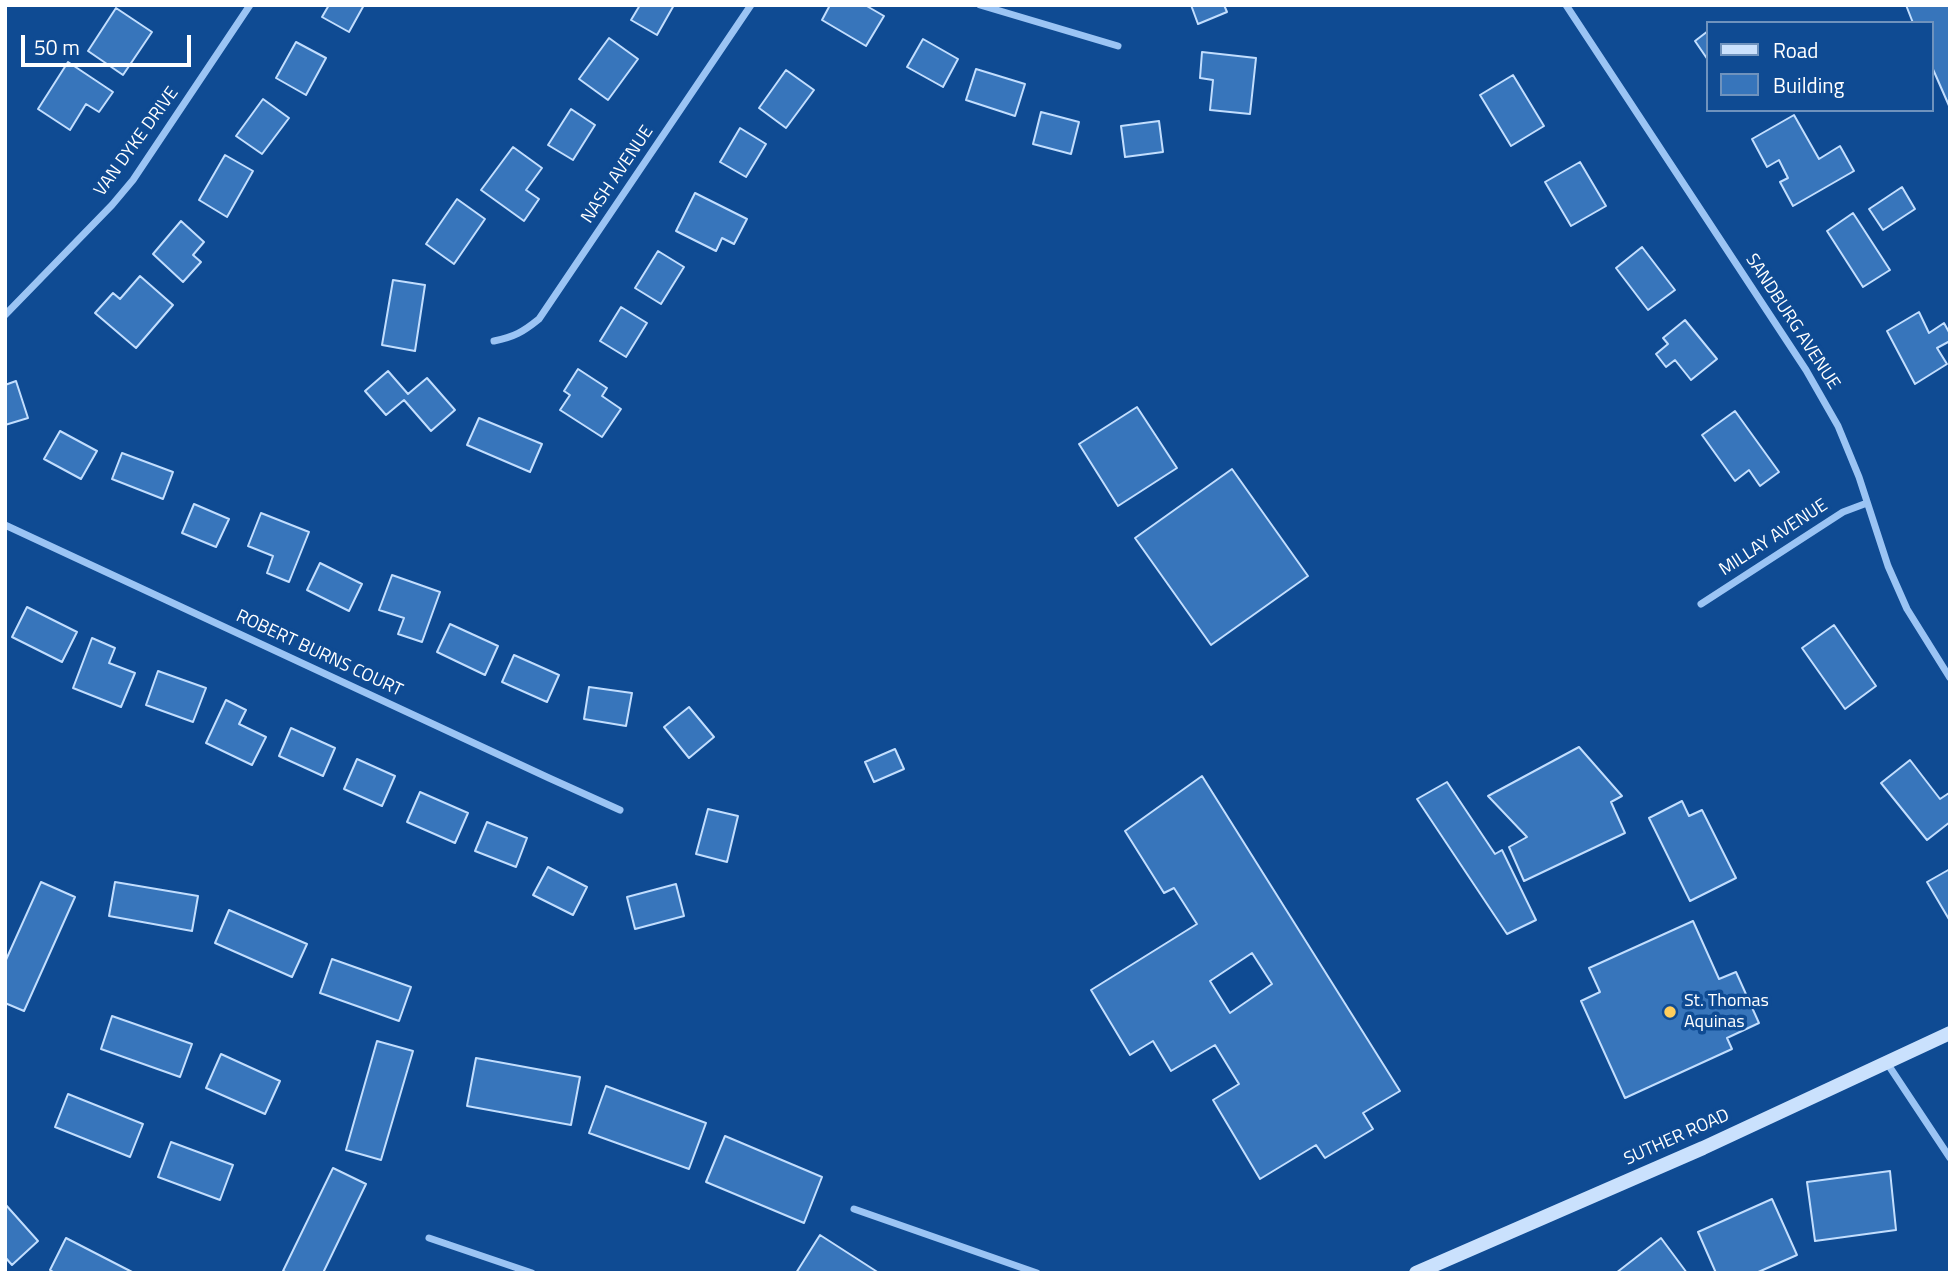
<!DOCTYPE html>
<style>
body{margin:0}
#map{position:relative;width:1955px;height:1278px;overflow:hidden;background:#0f4b93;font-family:"Titillium Web",sans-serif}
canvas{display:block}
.frame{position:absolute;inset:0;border:7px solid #fff;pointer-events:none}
.legend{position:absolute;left:1706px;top:21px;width:228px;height:91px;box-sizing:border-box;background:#0f4b93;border:2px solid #6f93be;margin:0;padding:9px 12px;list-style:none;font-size:21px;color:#fff}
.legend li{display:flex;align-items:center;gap:14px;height:35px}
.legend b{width:35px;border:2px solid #6f93be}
.scale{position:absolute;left:21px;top:35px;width:170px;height:32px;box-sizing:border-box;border:4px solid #fff;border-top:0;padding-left:9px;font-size:21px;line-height:24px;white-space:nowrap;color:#fff;-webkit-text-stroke:5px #0f4b93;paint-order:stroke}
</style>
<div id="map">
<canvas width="1955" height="1278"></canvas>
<div class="frame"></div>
<ul class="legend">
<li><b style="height:9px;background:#cae1fd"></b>Road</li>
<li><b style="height:19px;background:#3775bb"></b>Building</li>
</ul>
<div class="scale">50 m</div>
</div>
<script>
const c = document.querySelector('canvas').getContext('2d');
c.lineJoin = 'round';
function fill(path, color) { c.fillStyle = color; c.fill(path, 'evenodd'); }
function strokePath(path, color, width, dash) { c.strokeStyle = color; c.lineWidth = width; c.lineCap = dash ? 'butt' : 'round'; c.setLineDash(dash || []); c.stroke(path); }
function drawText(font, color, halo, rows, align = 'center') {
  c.font = font + ' "Titillium Web",sans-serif'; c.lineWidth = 7; c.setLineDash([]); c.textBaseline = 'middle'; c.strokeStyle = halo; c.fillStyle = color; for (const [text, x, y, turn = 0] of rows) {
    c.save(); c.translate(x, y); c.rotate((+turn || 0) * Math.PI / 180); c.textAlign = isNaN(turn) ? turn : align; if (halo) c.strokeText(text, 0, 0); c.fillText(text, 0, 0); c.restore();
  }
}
const building = new Path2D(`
 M329 5H364L349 32 322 17Z
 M640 5H674L657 35 631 20Z
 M830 5H865L884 16 866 46 822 20Z
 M1191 5H1224L1227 12 1198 24Z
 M1906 5H1950V108L1932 67V23H1913Z
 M116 8 152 32 123 75 88 51Z
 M1708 31V60L1695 41Z
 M609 38 638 59 608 100 579 79Z
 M923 39 958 59 943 87 907 67Z
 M296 42 326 58 306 95 276 78Z
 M1202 52 1256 58 1250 114 1210 110 1213 80 1200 78Z
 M68 62 113 92 99 112 86 104 70 130 38 109Z
 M976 69 1025 84 1015 116 966 100Z
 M786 70 814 90 786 128 759 108Z
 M1513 75 1544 126 1511 146 1480 95Z
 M263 99 289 118 262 154 236 136Z
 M571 109 595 125 573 160 548 145Z
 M1041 112 1079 122 1071 154 1033 144Z
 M1794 115 1819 159 1840 146 1854 171 1793 206 1780 182 1788 178 1779 160 1767 167 1752 139Z
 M1159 121 1163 152 1125 157 1121 126Z
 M740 128 766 144 746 177 720 162Z
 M513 147 542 168 526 190 539 199 524 221 481 190Z
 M225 155 253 171 227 217 199 200Z
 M1580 162 1606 206 1571 226 1545 182Z
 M1902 187 1915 209 1883 230 1869 209Z
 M695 193 747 219 734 244 722 238 716 251 676 231Z
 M457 199 485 219 454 264 426 244Z
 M1853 213 1890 270 1863 287 1827 231Z
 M181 221 204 242 193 255 201 262 183 282 153 254Z
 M1642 247 1675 290 1648 310 1616 268Z
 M658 251 684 267 661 304 635 288Z
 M140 276 173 305 136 348 95 313 113 293 120 299Z
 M393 280 425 285 415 351 382 345Z
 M621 307 647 323 626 357 600 341Z
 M1919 312 1929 333 1944 323 1950 334V341L1937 348 1947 364 1915 384 1887 331Z
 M1685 320 1717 359 1691 380 1675 360 1666 367 1656 354 1668 344 1663 338Z
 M578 369 607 388 602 396 621 409 602 437 560 410 570 395 564 391Z
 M388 371 408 394 427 378 455 410 431 431 404 400 386 415 365 391Z
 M16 381 28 418 5 425V385Z
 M1137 407 1177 468 1118 506 1079 444Z
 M1735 411 1779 472 1760 486 1749 470 1735 481 1702 435Z
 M479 418 542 444 530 472 467 445Z
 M60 431 97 451 81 479 44 459Z
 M122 453 173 472 163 499 112 479Z
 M1232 469 1308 576 1211 645 1135 538Z
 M194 504 229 519 216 547 182 533Z
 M261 513 309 532 289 582 267 573 273 556 248 546Z
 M320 563 362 584 349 611 307 590Z
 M392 575 440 592 422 642 398 634 404 618 379 610Z
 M27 607 77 632 62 662 12 637Z
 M450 624 498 646 485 675 437 652Z
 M1834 625 1876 686 1845 709 1802 648Z
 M92 638 115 648 109 663 135 673 121 707 73 688Z
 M514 655 559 675 547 702 502 682Z
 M158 671 206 688 193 722 146 705Z
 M589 687 632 693 626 726 584 719Z
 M226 700 246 710 239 724 266 737 252 765 206 743Z
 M689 707 714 737 689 758 664 727Z
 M291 728 335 748 323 776 279 756Z
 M1579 747 1622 796 1611 802 1625 833 1524 881 1509 847 1527 837 1488 796Z
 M895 749 904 769 874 782 865 762Z
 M357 759 395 776 382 806 344 789Z
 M1910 760 1940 799 1949 793 1950 794V822L1927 840 1881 783Z
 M1202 776 1400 1091 1363 1113 1373 1129 1325 1158 1316 1145 1260 1179 1213 1100 1239 1084 1215 1045 1171 1071 1153 1041 1130 1055 1091 990 1197 924 1174 888 1164 893 1125 831ZM1252 953 1272 984 1230 1013 1210 981Z
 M1447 782 1495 854 1502 850 1536 920 1507 934 1417 799Z
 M420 792 468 813 455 843 407 822Z
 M1682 801 1689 816 1702 810 1736 878 1690 901 1649 818Z
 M708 809 738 816 727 862 696 854Z
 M487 822 527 838 516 867 475 851Z
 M548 867 587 887 573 915 533 895Z
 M1950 869V921L1927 882Z
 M41 882 75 897 24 1011 5 1003V962Z
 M115 882 198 896 192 931 109 916Z
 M676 884 684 916 635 929 627 897Z
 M229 910 307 944 292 977 215 943Z
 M1693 921 1719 979 1736 972 1759 1023 1727 1038 1732 1049 1625 1098 1581 1001 1600 992 1589 968Z
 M332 959 411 987 399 1021 320 993Z
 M112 1016 192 1044 180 1077 101 1049Z
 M377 1041 413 1051 381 1160 346 1150Z
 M221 1054 280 1081 265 1114 206 1088Z
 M476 1058 580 1077 571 1125 467 1106Z
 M606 1086 706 1123 689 1169 589 1133Z
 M68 1094 143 1124 130 1157 55 1127Z
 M725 1136 822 1177 804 1223 706 1182Z
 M171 1142 233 1165 220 1200 158 1177Z
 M333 1168 366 1184 323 1273H288L283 1271Z
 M1890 1171 1896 1230 1815 1241 1807 1182Z
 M1772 1199 1797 1255 1756 1273H1716L1698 1232Z
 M5 1204 38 1241 12 1265 5 1257Z
 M820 1235 879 1273H796Z
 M66 1238 134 1273H55L50 1270Z
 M1661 1238 1687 1273H1616Z`);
fill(building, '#3775bb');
strokePath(building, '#c2defe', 2);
strokePath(new Path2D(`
 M980 5 1118 46
 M1566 5 1806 370 1838 426 1859 477 1888 566 1907 609 1950 678
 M5 315 112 205 133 180 250 5
 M494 341C514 337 523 332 539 319L751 5
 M5 525 549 778 620 810
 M1701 604 1843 512 1867 503
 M1887 1063 1950 1158
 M854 1209 1037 1273
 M429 1238 532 1273`), '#9bc4f4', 7);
strokePath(new Path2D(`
 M1416 1273 1703 1148 1950 1033`), '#cae1fd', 14);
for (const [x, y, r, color] of [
 [1670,1012,7,"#ffce5d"]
]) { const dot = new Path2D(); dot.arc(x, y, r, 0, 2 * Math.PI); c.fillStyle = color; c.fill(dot); strokePath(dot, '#0f4b93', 2.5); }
drawText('18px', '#fff', '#0f4b93', [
 ["VAN DYKE DRIVE",137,142,-54],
 ["NASH AVENUE",618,175,-56],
 ["SANDBURG AVENUE",1792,322,57],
 ["MILLAY AVENUE",1774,538,-33],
 ["ROBERT BURNS COURT",319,654,25],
 ["SUTHER ROAD",1677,1138,-24]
]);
drawText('18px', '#fff', '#0f4b93', [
 ["St. Thomas",1684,1002],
 ["Aquinas",1684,1023]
], 'left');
</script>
